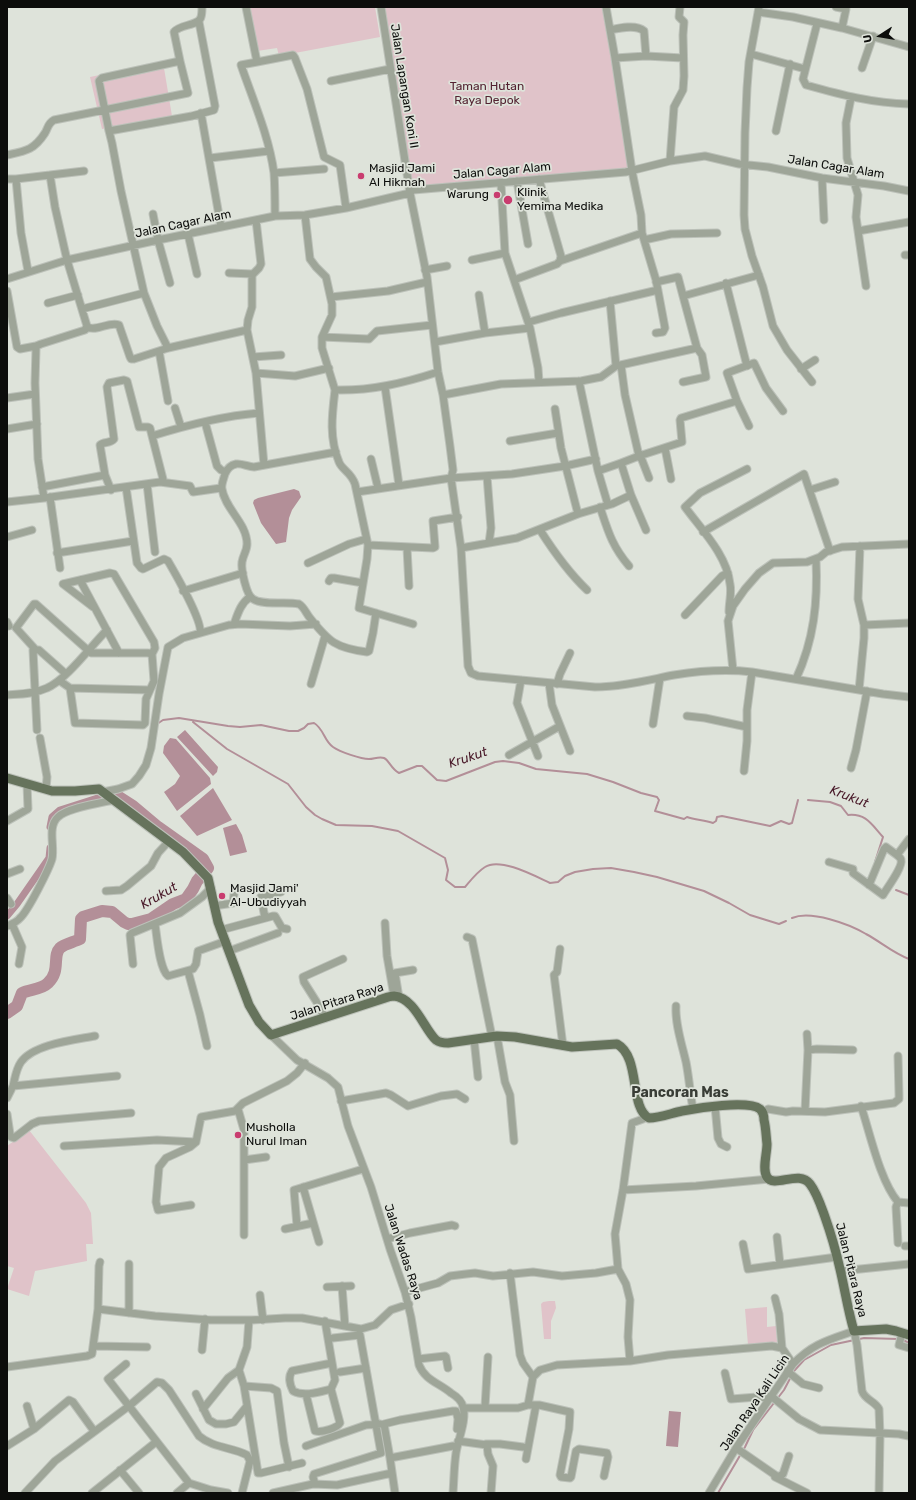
<!DOCTYPE html>
<style>
body{margin:0}
#map{position:relative;width:916px;height:1500px;overflow:hidden;background:#dee3da;font-family:Rubik,sans-serif}
canvas{display:block}
.frame{position:absolute;inset:0;border:8px solid #0c0d0b;pointer-events:none}
.north{position:absolute;left:860px;top:16px;width:40px;height:40px;-webkit-text-stroke:3px #dee3da;paint-order:stroke;rotate:258deg;font-size:11px;font-weight:700;line-height:16px;text-align:center;color:#0c0d0b}
.north::after{content:'';display:block;margin:auto;width:14px;height:18px;background:#0c0d0b;clip-path:polygon(50% 0,100% 100%,50% 72%,0 100%)}
</style>
<div id="map">
<canvas width="916" height="1500"></canvas>
<div class="frame"></div>
<div class="north">U</div>
</div>
<script>
const c = document.querySelector('canvas').getContext('2d');
c.lineJoin = 'round';
function fill(path, color) { c.fillStyle = color; c.fill(path, 'evenodd'); }
function strokePath(path, color, width, dash) { c.strokeStyle = color; c.lineWidth = width; c.lineCap = dash ? 'butt' : 'round'; c.setLineDash(dash || []); c.stroke(path); }
function drawText(font, color, halo, rows, align = 'center') {
  c.font = font + ' Rubik,sans-serif'; c.lineWidth = 3.5; c.setLineDash([]); c.textBaseline = 'middle'; c.strokeStyle = halo; c.fillStyle = color; for (const [text, x, y, turn = 0] of rows) {
    c.save(); c.translate(x, y); c.rotate((+turn || 0) * Math.PI / 180); c.textAlign = isNaN(turn) ? turn : align; if (halo) c.strokeText(text, 0, 0); c.fillText(text, 0, 0); c.restore();
  }
}
fill(new Path2D(`
 M248 7H375L380 37 279 56 277 48 257 51Z
 M383 7H602L630 168 619 171 412 188Z
 M163 62 172 116 102 129 90 77Z
 M29 1130 86 1203 91 1213 93 1244H86L87 1261 35 1271 29 1296 7 1289 14 1268 7 1266V1146Z
 M549 1301H555L556 1308 551 1321V1339H544L541 1304 543 1302Z
 M767 1307V1327L776 1326 777 1343 748 1345 745 1309Z`), '#e0c3c9');
fill(new Path2D(`
 M294 489 299 491 301 497 292 510 289 518 286 542 276 544 261 523 253 503 254 500 258 498Z
 M185 730 218 767 217 772 213 776 177 737Z
 M170 738 176 739 210 778 211 784 177 811 164 792 175 784 180 776 163 753 164 746Z
 M213 788 232 820 197 836 180 816Z
 M236 824 242 835 247 852 230 856 223 828Z
 M669 1411 681 1412 678 1447 666 1446Z`), '#b38f98');
strokePath(new Path2D(`
 M193 722 227 749 288 784 306 807 315 815 322 819 336 825 372 826 398 831 445 858 448 870 446 880 455 887H465C471 880 477 872 485 867 500 857 535 876 550 883L558 882 565 876 575 872 593 869 611 868 634 872 657 877 704 891 729 903 750 915 779 924 786 921
 M157 724 163 720 179 718 228 726 240 727 261 725 289 731H298L304 728 308 724 314 723C324 729 324 741 333 747 340 752 361 759 369 759 374 759 379 756 384 758 389 760 391 769 399 773L417 766H422L437 780 446 781 495 762 503 761 519 763 536 769 587 774 613 782 641 793 657 797 659 800 655 811 684 819 687 817C695 820 704 820 713 823L716 821 717 817 722 816 770 826 781 821 789 824 792 823 798 800
 M808 800 830 802 841 806 848 815C866 813 872 825 883 837L875 862
 M896 890 909 895
 M792 918C811 910 849 924 866 934 881 942 893 953 909 959
 M903 1340 909 1343
 M718 1493 745 1447 753 1430 784 1390 794 1371 804 1360 831 1345 864 1338 899 1339`), '#b38f98', 2);
strokePath(new Path2D(`
 M50 827 52 817 60 810 110 794
 M7 916 17 904 49 858 50 848`), '#b38f98', 7);
strokePath(new Path2D(`
 M7 1013 17 1006 22 993C30 989 41 990 48 983 61 971 52 956 60 948 64 944 74 942 80 939L81 919 83 917 102 911 112 912 124 922 128 924H132L151 919 173 904 186 899 193 889 197 881 208 868 203 859 158 827 133 806 119 797 115 793`), '#b38f98', 12);
const minor = new Path2D(`
 M246 7 257 62 241 65C253 100 269 136 274 173 275 188 275 202 275 216
 M381 7 410 193 427 277 438 372 443 395 450 446 453 470 451 478 461 548 468 666 471 673 478 676 595 687C621 687 648 680 674 675 699 671 726 669 752 672L883 694 909 697
 M606 7 615 58 632 171 641 215 642 233 656 280 665 328 663 332 656 333
 M759 7 749 62 747 88 745 133 744 215 745 229 752 256 763 287 773 326 787 350 812 382
 M836 7 846 9 842 28
 M758 12 793 17 842 28 909 47
 M817 24 803 79 806 85C842 95 872 103 909 104
 M610 30C619 28 636 24 644 31L646 56 683 58
 M751 54 805 69
 M615 58 646 56
 M180 61 174 32C180 24 199 26 201 17 202 14 202 10 202 7
 M257 62 293 55 295 58 307 89 324 157 340 165 346 208
 M862 68 873 36
 M331 81 390 69
 M851 98 846 123 847 158 858 195 856 217 866 286
 M201 113 221 227
 M109 131 112 143 121 191 144 293 157 326 168 348
 M776 131 790 64
 M7 155C26 151 34 150 45 133 48 128 48 123 54 120L114 108 188 93 180 61 102 78 99 81 109 131 192 116 214 110 215 106 199 22
 M210 158 269 151
 M670 161 674 107 683 90 684 76 683 35 684 22 679 17 680 7
 M274 173 324 169
 M50 175 55 207 67 260 87 326 85 330 41 344 36 346V349L35 383 38 459 44 498 160 482 190 486 193 492 221 488
 M822 178 824 220
 M7 179H16
 M517 181 528 244
 M501 183 505 253 530 328 538 368 539 382
 M153 214 158 240 170 283
 M305 215 310 259 316 267 326 277 332 304V315L322 337
 M256 220 261 264 259 268 252 275V307L248 320 247 330 256 373 264 465
 M858 231 909 222
 M188 234 197 274
 M644 240 671 234 717 233
 M905 255H909
 M472 260 505 253
 M560 261 642 233
 M425 270 447 266
 M28 271 21 233 16 179 84 171
 M229 273 253 274
 M7 279 67 260 158 240 275 216 305 215 346 208 410 193 413 190 626 172 670 161 705 156 739 164 768 167 822 178 884 186 909 191
 M514 280 557 264 560 261 561 256 539 179
 M656 282 678 277 683 296
 M726 283 747 366
 M7 291 17 347 20 349 36 346
 M479 295 485 333
 M331 297 388 291 427 282
 M610 301 616 366
 M48 303 78 295
 M82 309 144 293
 M529 322 561 313 658 290
 M432 325 377 331 369 339 322 337V348L335 390C371 391 404 383 438 372
 M87 327C97 332 109 321 119 325L130 357 131 359H134L168 348 247 330
 M435 342 485 333 530 328
 M159 351 168 401
 M253 357 281 355
 M621 365 625 395 639 456 682 442 680 420 681 418 737 401
 M801 369 815 360
 M256 373 295 376 329 368
 M579 381 598 471 608 505
 M683 382 706 377 702 355 697 348
 M385 387 399 485
 M335 390C332 415 329 438 339 462 342 470 351 472 355 484L368 545 367 559 359 608 413 624
 M443 395 501 384 581 381 601 377 616 366 697 348 683 296 759 275
 M7 398 35 394
 M175 408 181 427
 M555 409 561 448 578 514
 M205 422 217 466 221 470 226 472
 M749 426 737 401 727 373 754 363 766 388 783 411
 M7 429 37 424
 M152 436C187 425 222 416 259 413
 M510 441 558 433
 M665 448 671 479
 M336 452 254 467C248 467 242 463 236 464 231 465 227 469 225 474 224 478 221 484 222 489 225 509 247 523 247 544 247 551 243 555 242 562 241 569 246 595 253 599 263 606 286 601 299 604 304 607 306 613 310 618 329 642 336 648 367 652L369 651 373 633 376 613
 M371 459 378 488
 M598 471 621 463
 M487 476 491 528 489 543
 M147 484 155 552
 M42 487 105 475
 M126 487 137 563 141 568 143 569 164 559 168 561C175 573 203 622 200 633
 M111 490 105 475 100 445C104 441 110 444 114 439L107 387 109 383 124 380 127 381 139 427H148L150 428 163 479 160 482
 M810 490 835 482
 M357 492 451 478 512 474 565 466 596 459
 M50 497 60 568
 M7 502 44 498
 M600 507C608 531 612 546 629 566
 M540 530C554 552 568 572 587 590
 M646 530 631 495 621 463 639 456 642 460 649 478
 M703 532 804 474 830 551
 M7 537 32 530
 M368 545 433 548 435 547 433 521 458 517
 M407 548 409 586
 M461 548 517 538 578 514 612 504 631 495
 M57 553 133 541
 M308 563 349 544 366 539
 M80 580 119 653
 M329 581 331 578H334L363 583
 M63 584 110 573 114 574 154 642 155 648 152 654
 M63 584 93 607
 M183 591 243 573
 M729 612C729 602 732 593 730 584 727 555 701 529 685 507L700 493 747 469
 M685 615 722 576 728 573
 M7 622 9 626
 M234 624C238 613 241 603 250 597
 M864 625 909 623
 M35 649 16 628 34 604H36L91 653H148L152 654 154 681 146 699 145 723 143 725 75 723 70 688
 M733 670 728 621 733 606 745 589 759 573 773 563 807 562 820 557 826 552 842 547 909 544
 M796 679C814 640 818 602 816 559
 M521 680 517 703 538 756
 M60 681 70 688 150 690
 M549 683 552 705 570 751
 M311 684 325 636
 M557 684 560 674 570 653
 M859 690 864 638V625L858 599 860 546
 M7 695C20 694 34 694 47 688 66 680 91 646 107 630
 M687 716 705 718 747 727
 M653 724 660 678
 M37 730 33 650H39L66 674
 M40 738 47 777 46 789
 M509 755 560 726
 M851 768 856 750 867 691
 M744 771 747 741V710L752 672
 M103 792 118 789 132 784 139 776 146 765 151 748 159 694 168 647 183 638 229 625 240 624 290 626 316 624
 M7 821 28 809 27 784
 M829 862 853 869V873L883 895C887 888 903 867 901 860 901 858 898 856 897 855
 M7 874 20 869
 M869 885 884 849 886 847 897 855 909 839
 M106 891 121 890 127 886 151 866 158 853 169 841
 M7 898 11 904
 M214 906 233 903 234 894
 M265 918 261 897 281 892
 M385 923 387 956 394 996
 M12 924 22 947 19 964
 M155 924C157 936 159 968 168 976L193 969 196 964 198 951 226 941
 M7 926C12 924 17 922 20 918 28 911 49 869 52 859 55 846 47 827 58 817 67 808 100 803 114 800
 M221 930 273 916H275L282 928 287 929
 M467 937 472 939 492 1037
 M560 949 557 972 554 975 563 1046
 M229 951 278 933
 M133 964 130 935 132 933 180 913 202 897 211 888
 M188 971 200 1015 207 1046
 M399 998 395 973 413 970
 M676 1006C675 1025 682 1044 686 1062 689 1077 690 1093 693 1109
 M325 1018 316 1001 304 982 303 977 343 959
 M271 1035 297 1060 328 1078 338 1087 348 1126 371 1187 390 1249 405 1292 411 1317 419 1365C425 1380 439 1383 451 1393 456 1396 462 1401 463 1407 467 1419 458 1440 456 1453 454 1466 454 1480 453 1493
 M497 1036 505 1082 510 1095 514 1141
 M474 1039 478 1077
 M808 1050 817 1049 853 1050
 M13 1086C15 1078 16 1069 21 1062 34 1044 74 1040 95 1036
 M7 1098 13 1086 117 1076
 M341 1101 386 1093 391 1095 408 1106 441 1096 457 1094 465 1099
 M715 1106 718 1138 721 1144 727 1147
 M861 1106C870 1133 880 1181 898 1202L909 1203
 M238 1109 244 1130V1235
 M805 1111 808 1050 807 1034
 M763 1112 768 1109 786 1112 793 1111 825 1112 894 1103 899 1099V1095L898 1056
 M7 1114 10 1134 11 1137 14 1138 32 1124 39 1121 131 1113
 M64 1146 157 1140 196 1142
 M244 1160 266 1157
 M303 1187 319 1242
 M623 1190 696 1186 769 1179
 M898 1202 896 1207 898 1243
 M191 1205 158 1210 156 1202 159 1167 166 1158 190 1147 196 1142 201 1117 235 1111 243 1103 287 1081 297 1073 305 1063
 M297 1226 294 1190 363 1169
 M285 1229 313 1223
 M777 1237 780 1264
 M387 1239 410 1233 452 1225 455 1226
 M743 1244 748 1269 837 1257
 M905 1246H909
 M841 1271 909 1264
 M510 1273 520 1355 523 1363 533 1377
 M342 1286 345 1326
 M327 1287 351 1286
 M405 1292 438 1283 450 1276 466 1274 475 1273 493 1276 533 1272 562 1276 596 1273 618 1269
 M260 1295 263 1320
 M775 1298 779 1314 782 1348
 M98 1309 155 1316 211 1320H252L285 1318H302L361 1329 375 1325 391 1310 409 1304
 M129 1313V1264
 M902 1333 899 1345 909 1348
 M94 1346 147 1347
 M202 1350 205 1319
 M418 1359 445 1356 446 1357 448 1368
 M630 1361 628 1337 630 1300 626 1284 618 1269 615 1234 623 1190 632 1123 643 1119 646 1116
 M126 1364 108 1379 129 1406 157 1382 162 1383 169 1390 199 1436C213 1448 231 1447 247 1455L250 1461 242 1493
 M7 1367 87 1356 92 1354 98 1309 99 1266 100 1262
 M239 1370 244 1386
 M787 1371 803 1384 819 1388
 M340 1372 366 1368
 M725 1373 731 1399 771 1396 799 1419 820 1430 899 1434 909 1436
 M331 1389C319 1392 304 1397 293 1391 290 1385 288 1377 292 1371L332 1363
 M196 1394 209 1420 216 1424H226L234 1422 247 1406
 M306 1394 315 1431C322 1433 337 1428 340 1423L331 1389 335 1380 325 1321
 M528 1405 533 1377 540 1370 557 1365 630 1361 668 1355 772 1346 782 1348 793 1364
 M27 1406 34 1429
 M485 1407 488 1357
 M464 1408H518L528 1405H539L570 1412 569 1429 560 1475 561 1477 570 1478 571 1477 576 1451 579 1449 607 1453 608 1457 604 1476
 M203 1409 228 1378 239 1370 247 1347 249 1320
 M458 1441 487 1445 488 1454 493 1466 491 1493
 M486 1444H500L523 1447
 M7 1446 34 1429 69 1400 73 1402 94 1431
 M306 1446 366 1425 380 1424
 M736 1448 778 1477 783 1474 789 1456
 M390 1458 384 1424 400 1420 453 1411H456L458 1419 457 1429
 M526 1459 536 1405
 M289 1467 284 1443 277 1391 271 1388 244 1386 258 1473H261L302 1463
 M120 1470 139 1493
 M775 1477 807 1493
 M315 1484 313 1477 314 1474 381 1453 360 1335 333 1338
 M25 1493 55 1461 129 1406 189 1483 211 1490 228 1493
 M92 1493 156 1442
 M177 1493 189 1483
 M273 1493 313 1484 337 1485 392 1473
 M395 1493 390 1458 453 1446
 M709 1493 736 1448 793 1364C812 1344 828 1340 854 1331L857 1345 862 1391C865 1400 875 1401 879 1409L880 1436 879 1493`);
const major = new Path2D(`
 M7 778 52 791H75L99 789 183 852 208 878 218 922 249 1005 259 1022 271 1035 382 999C385 998 390 996 394 996 415 998 424 1029 436 1040 440 1043 444 1043 448 1043L497 1036 515 1037 572 1047 617 1044C641 1057 629 1108 649 1118 660 1118 672 1113 682 1111 697 1108 748 1100 760 1109 763 1112 764 1116 764 1120 766 1128 766 1136 767 1144 767 1154 762 1169 767 1177 774 1189 799 1169 810 1184 817 1193 821 1206 825 1217 831 1234 836 1251 840 1269 845 1290 848 1311 854 1331L886 1329 896 1331 909 1335`);
strokePath(minor, '#bcc1b9', 9);
strokePath(major, '#bcc1b9', 11);
strokePath(minor, '#9ea598', 7);
strokePath(major, '#66735c', 9);
for (const [x, y, r, color] of [
 [361,176,4,"#c93c6f"],
 [497,195,4,"#c93c6f"],
 [508,200,5,"#c93c6f"],
 [222,896,4,"#c93c6f"],
 [238,1135,4,"#c93c6f"]
]) { const dot = new Path2D(); dot.arc(x, y, r, 0, 2 * Math.PI); c.fillStyle = color; c.fill(dot); strokePath(dot, '#dee3da', 1.5); }
drawText('12px', '#0c0d0b', '#dee3da', [
 ["Jalan Lapangan Koni II",404,86,81],
 ["Jalan Cagar Alam",836,167,9],
 ["Jalan Cagar Alam",502,171,-5],
 ["Jalan Cagar Alam",183,224,-12],
 ["Jalan Pitara Raya",337,1002,-18],
 ["Jalan Wadas Raya",403,1252,72],
 ["Jalan Pitara Raya",851,1270,76],
 ["Jalan Raya Kali Licin",755,1403,-56]
]);
drawText('12px', '#532231', '#dee3da', [
 ["Taman Hutan",487,87],
 ["Raya Depok",487,101]
]);
drawText('12px', '#0c0d0b', '#dee3da', [
 ["Masjid Jami",369,169],
 ["Al Hikmah",369,183],
 ["Klinik",517,193],
 ["Yemima Medika",517,207],
 ["Warung",489,195,"right"],
 ["Masjid Jami'",230,889],
 ["Al-Ubudiyyah",230,903],
 ["Musholla",246,1128],
 ["Nurul Iman",246,1142]
], 'left');
drawText('italic 13px', '#481828', '#dee3da', [
 ["Krukut",468,758,-19],
 ["Krukut",849,797,21],
 ["Krukut",159,896,-30]
]);
drawText('bold 14px', '#393d36', '#dee3da', [
 ["Pancoran Mas",680,1093]
]);
</script>
